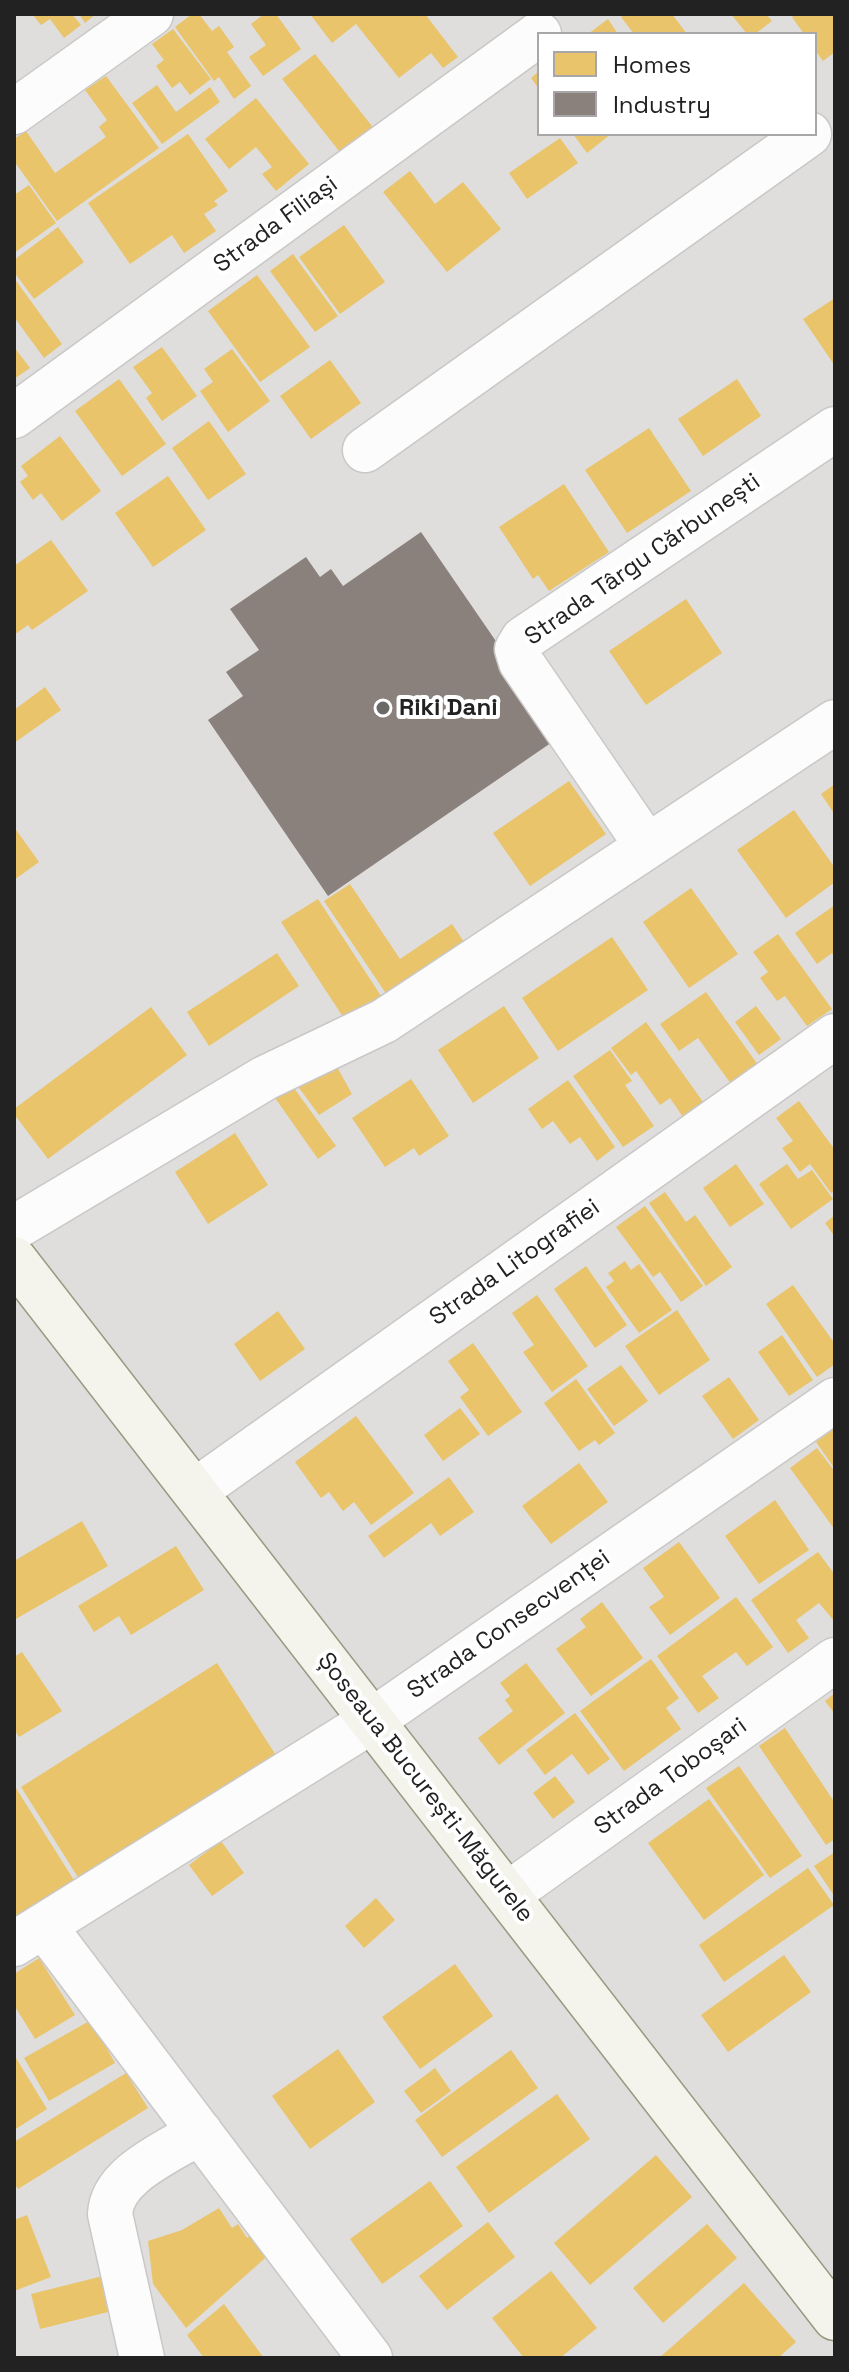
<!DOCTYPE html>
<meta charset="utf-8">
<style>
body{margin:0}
#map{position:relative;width:849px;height:2372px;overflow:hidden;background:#f0eeeb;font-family:"Space Grotesk",sans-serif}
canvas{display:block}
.frame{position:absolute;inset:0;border:16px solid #222;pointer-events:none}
.legend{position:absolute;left:537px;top:32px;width:280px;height:104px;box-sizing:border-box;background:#fff;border:2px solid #a7a7a7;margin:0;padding:10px 14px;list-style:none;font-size:24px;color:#222}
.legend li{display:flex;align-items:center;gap:16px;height:40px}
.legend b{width:40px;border:2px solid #a7a7a7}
</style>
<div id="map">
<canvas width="849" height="2372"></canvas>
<div class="frame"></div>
<ul class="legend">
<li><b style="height:22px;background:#e9c46a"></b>Homes</li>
<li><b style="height:22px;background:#8a817c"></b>Industry</li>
</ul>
</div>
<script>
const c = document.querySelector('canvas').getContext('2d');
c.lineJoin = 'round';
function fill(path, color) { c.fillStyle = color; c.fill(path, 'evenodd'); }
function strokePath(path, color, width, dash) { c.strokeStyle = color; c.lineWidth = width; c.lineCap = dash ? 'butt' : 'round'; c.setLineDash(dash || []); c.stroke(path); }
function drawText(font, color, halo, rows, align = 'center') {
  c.font = font + ' "Space Grotesk",sans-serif'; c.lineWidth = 8; c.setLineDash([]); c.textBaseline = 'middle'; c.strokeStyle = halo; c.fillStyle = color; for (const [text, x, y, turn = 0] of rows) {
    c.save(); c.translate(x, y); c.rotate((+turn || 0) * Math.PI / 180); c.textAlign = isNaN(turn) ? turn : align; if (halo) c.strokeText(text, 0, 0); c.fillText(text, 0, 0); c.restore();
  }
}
fill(new Path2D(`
 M14 14H835V2358H14ZM539 34H815V134H539Z`), '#dfdedc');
fill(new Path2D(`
 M32 14H72L81 25 64 38 50 19 41 25Z
 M79 14H96L85 23Z
 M192 14H199L212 31 219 26 234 47 227 52 251 86 234 99 219 77 214 81 175 27Z
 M264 14H276L301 49 263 76 249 57 266 45 251 24Z
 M310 14H425L458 57 443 68 431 53 399 78 356 24 332 43Z
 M625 14H672L687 34H634L621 17Z
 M731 14H766L772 21 755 34H747Z
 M796 14H835V52L823 61 815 50V34H804L792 17Z
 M608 19 618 34H588Z
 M173 29 211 79 190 95 180 82 172 88 156 66 164 60 152 44Z
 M315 54 375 130 343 156 282 79Z
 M539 71V89L531 78Z
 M106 76 159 148 57 221 14 161V139L26 131 55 173 106 137 99 127 107 120 85 90Z
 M157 85 176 112 210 87 220 102 162 144 132 103Z
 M256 98 309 164 276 191 262 174 272 167 256 147 229 169 205 139Z
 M188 134 228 191 214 201 218 205 204 214 216 231 184 253 172 235 130 264 88 203Z
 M573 134H611L587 153Z
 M560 138 578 163 527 199 509 173Z
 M410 171 435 204 463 182 501 229 447 272 383 192Z
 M29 185 56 223 14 253V195Z
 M344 225 385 282 340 314 299 257Z
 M58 227 84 262 34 299 14 272V260Z
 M293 254 338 316 315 332 270 271Z
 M257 275 310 347 260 382 208 311Z
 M14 278 62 344 44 358 14 317Z
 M835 298V366L803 319Z
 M14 347 30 368 14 379Z
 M162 347 197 396 162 421 146 398 152 393 133 367Z
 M232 349 270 401 228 432 200 391 213 382 204 369Z
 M330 360 361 403 311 439 280 396Z
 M119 379 166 444 122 476 75 411Z
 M737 379 761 416 703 456 678 419Z
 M209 421 246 474 208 500 172 448Z
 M649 428 691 491 627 533 585 470Z
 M60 436 101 491 62 521 41 493 33 500 20 482 28 476 21 466Z
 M168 476 206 530 153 567 115 513Z
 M564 484 609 552 549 591 538 575 533 579 499 527Z
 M51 540 88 591 32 630 28 625 14 635V566Z
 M686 599 722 653 646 705 609 651Z
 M45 687 61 710 14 743V710Z
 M569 781 606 834 530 886 493 833Z
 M835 784V815L821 794Z
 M794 810 835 868V882L786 918 737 850Z
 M14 827 39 862 14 880Z
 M350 884 400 959 452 924 470 951 393 1004 324 901Z
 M691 888 738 954 689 988 643 922Z
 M318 899 383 999 347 1023 281 922Z
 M835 905V957L832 953 817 964 795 933Z
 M778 934 832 1009 807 1026 785 996 777 1001 760 978 768 972 753 952Z
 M612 937 648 990 558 1051 522 998Z
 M277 953 299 986 209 1046 187 1012Z
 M706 992 758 1065 731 1084 698 1038 679 1051 660 1024Z
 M504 1006 539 1058 473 1103 438 1050Z
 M756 1006 781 1039 759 1055 735 1022Z
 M151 1007 187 1055 48 1159 14 1114V1109Z
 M646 1022 706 1106 685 1120 670 1098 660 1105 636 1071 631 1075 611 1048Z
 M610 1050 632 1081 625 1085 654 1126 623 1147 573 1076Z
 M331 1056 352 1094 319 1115 291 1077Z
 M286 1077 336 1146 318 1159 268 1088Z
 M411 1079 449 1136 419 1156 414 1148 385 1167 352 1118Z
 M568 1080 615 1147 597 1161 580 1137 570 1144 553 1121 542 1129 528 1109Z
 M799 1101 835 1150V1191L831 1193 810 1164 800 1172 782 1148 793 1141 776 1118Z
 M235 1133 268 1185 208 1224 175 1172Z
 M736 1164 764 1204 730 1227 703 1188Z
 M787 1164 798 1179 812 1170 833 1199 791 1229 759 1184Z
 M665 1192 686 1222 695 1215 732 1267 706 1286 649 1203Z
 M645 1206 703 1286 681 1302 660 1272 653 1277 616 1227Z
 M835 1215V1237L825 1223Z
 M625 1261 631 1270 639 1264 672 1310 639 1333 606 1287 614 1281 608 1273Z
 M586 1266 627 1325 595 1348 554 1289Z
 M793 1285 835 1344V1364L817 1377 766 1304Z
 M537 1295 588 1366 552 1392 523 1352 534 1345 512 1313Z
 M677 1310 710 1360 659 1395 625 1346Z
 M278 1311 305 1349 260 1381 234 1344Z
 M782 1335 813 1380 789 1396 758 1352Z
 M473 1343 522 1412 488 1436 460 1397 469 1390 448 1361Z
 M621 1365 648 1401 614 1426 587 1389Z
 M729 1377 759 1420 733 1439 702 1396Z
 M576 1379 615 1433 599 1445 595 1440 579 1451 544 1403Z
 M460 1408 480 1434 443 1461 424 1435Z
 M356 1416 414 1493 371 1525 354 1502 343 1511 329 1492 321 1498 295 1462Z
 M835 1428V1469L816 1442Z
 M817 1448 835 1472V1530L790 1468Z
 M579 1463 608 1502 551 1544 522 1506Z
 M449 1477 474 1512 440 1536 431 1523 384 1558 368 1536Z
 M775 1500 809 1550 759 1584 725 1536Z
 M82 1521 108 1566 14 1620V1561Z
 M679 1542 720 1598 670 1635 649 1607 664 1597 643 1568Z
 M176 1546 204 1590 131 1635 119 1616 94 1632 78 1606Z
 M818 1552 835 1575V1622L819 1603 796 1620 809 1638 788 1653 751 1600Z
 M736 1597 773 1647 747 1666 736 1652 702 1676 719 1698 698 1713 657 1656Z
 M602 1602 643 1658 591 1696 556 1649 586 1627 580 1619Z
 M22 1652 62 1711 19 1737 14 1729V1657Z
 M651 1659 679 1698 666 1708 681 1729 624 1771 580 1711Z
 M217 1663 277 1757 81 1882 21 1787Z
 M526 1663 565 1713 499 1765 478 1738 513 1711 505 1700 510 1696 500 1683Z
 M835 1693V1714L825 1701Z
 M575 1713 610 1759 588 1775 572 1754 545 1775 526 1750Z
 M785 1728 835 1803V1839L826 1845 759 1746Z
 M739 1766 802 1856 770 1878 706 1788Z
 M555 1776 575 1802 553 1819 533 1793Z
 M14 1785 77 1885 14 1925Z
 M709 1799 764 1875 704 1920 648 1843Z
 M221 1841 244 1873 212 1896 189 1865Z
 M835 1852V1897L814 1866Z
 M808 1868 834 1905 724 1982 699 1945Z
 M376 1898 395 1920 364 1948 345 1926Z
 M784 1955 811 1992 728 2052 701 2015Z
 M39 1958 75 2015 35 2039 14 2005V1974Z
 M455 1964 493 2016 420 2069 382 2017Z
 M91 2020 115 2063 49 2101 24 2058Z
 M338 2049 375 2102 310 2149 272 2096Z
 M511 2050 538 2088 442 2157 415 2120Z
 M16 2058 47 2109 14 2130V2060Z
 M435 2068 451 2091 421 2113 404 2091Z
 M126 2073 148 2108 18 2189 14 2183V2142Z
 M557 2094 590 2139 489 2213 456 2167Z
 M656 2155 692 2197 590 2285 554 2243Z
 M430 2181 463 2226 382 2284 350 2239Z
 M219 2208 232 2228 238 2224 247 2238 257 2231 272 2252 186 2328 153 2284 148 2241 182 2230Z
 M27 2215 51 2277 14 2291V2220Z
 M488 2222 515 2257 447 2310 419 2276Z
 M707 2224 737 2258 663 2323 633 2288Z
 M551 2271 597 2328 560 2358H524L492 2318Z
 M107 2275 116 2310 40 2329 31 2294Z
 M744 2283 796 2342 778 2358H659Z
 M224 2304 264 2358H204L187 2335Z`), '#e9c46a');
fill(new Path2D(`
 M421 532 561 736 328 896 208 720 243 696 226 672 259 650 230 609 306 557 320 577 331 569 343 586Z`), '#8a817c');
const street = new Path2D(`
 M14 112 151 14
 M14 416 539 34
 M365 450 809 134
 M647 846 521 662 517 649 523 639 835 429
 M14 1228 265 1078 384 1021 835 722
 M195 1491 835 1036
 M508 1894 835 1660
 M44 1926 370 2358
 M14 1944 373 1720 835 1400
 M142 2358 110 2214C112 2174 169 2152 200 2132`);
const secondary = new Path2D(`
 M14 1259 835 2318`);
strokePath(street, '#c9c8c7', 47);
strokePath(secondary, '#999a82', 47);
strokePath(street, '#fdfcfc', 44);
strokePath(secondary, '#f4f4ed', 44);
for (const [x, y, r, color] of [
 [383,708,8,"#6a6968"]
]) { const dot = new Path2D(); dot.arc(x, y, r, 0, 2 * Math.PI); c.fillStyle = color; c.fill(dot); strokePath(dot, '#fff', 3); }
drawText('24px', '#222', '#fff', [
 ["Strada Filiași",276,225,-36],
 ["Strada Târgu Cărbunești",643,560,-35],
 ["Strada Litografiei",515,1263,-35],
 ["Strada Consecvenței",509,1625,-35],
 ["Strada Toboșari",671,1777,-36],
 ["Șoseaua București-Măgurele",425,1788,52]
]);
drawText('bold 24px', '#222', '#fff', [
 ["Riki Dani",399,708]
], 'left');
</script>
